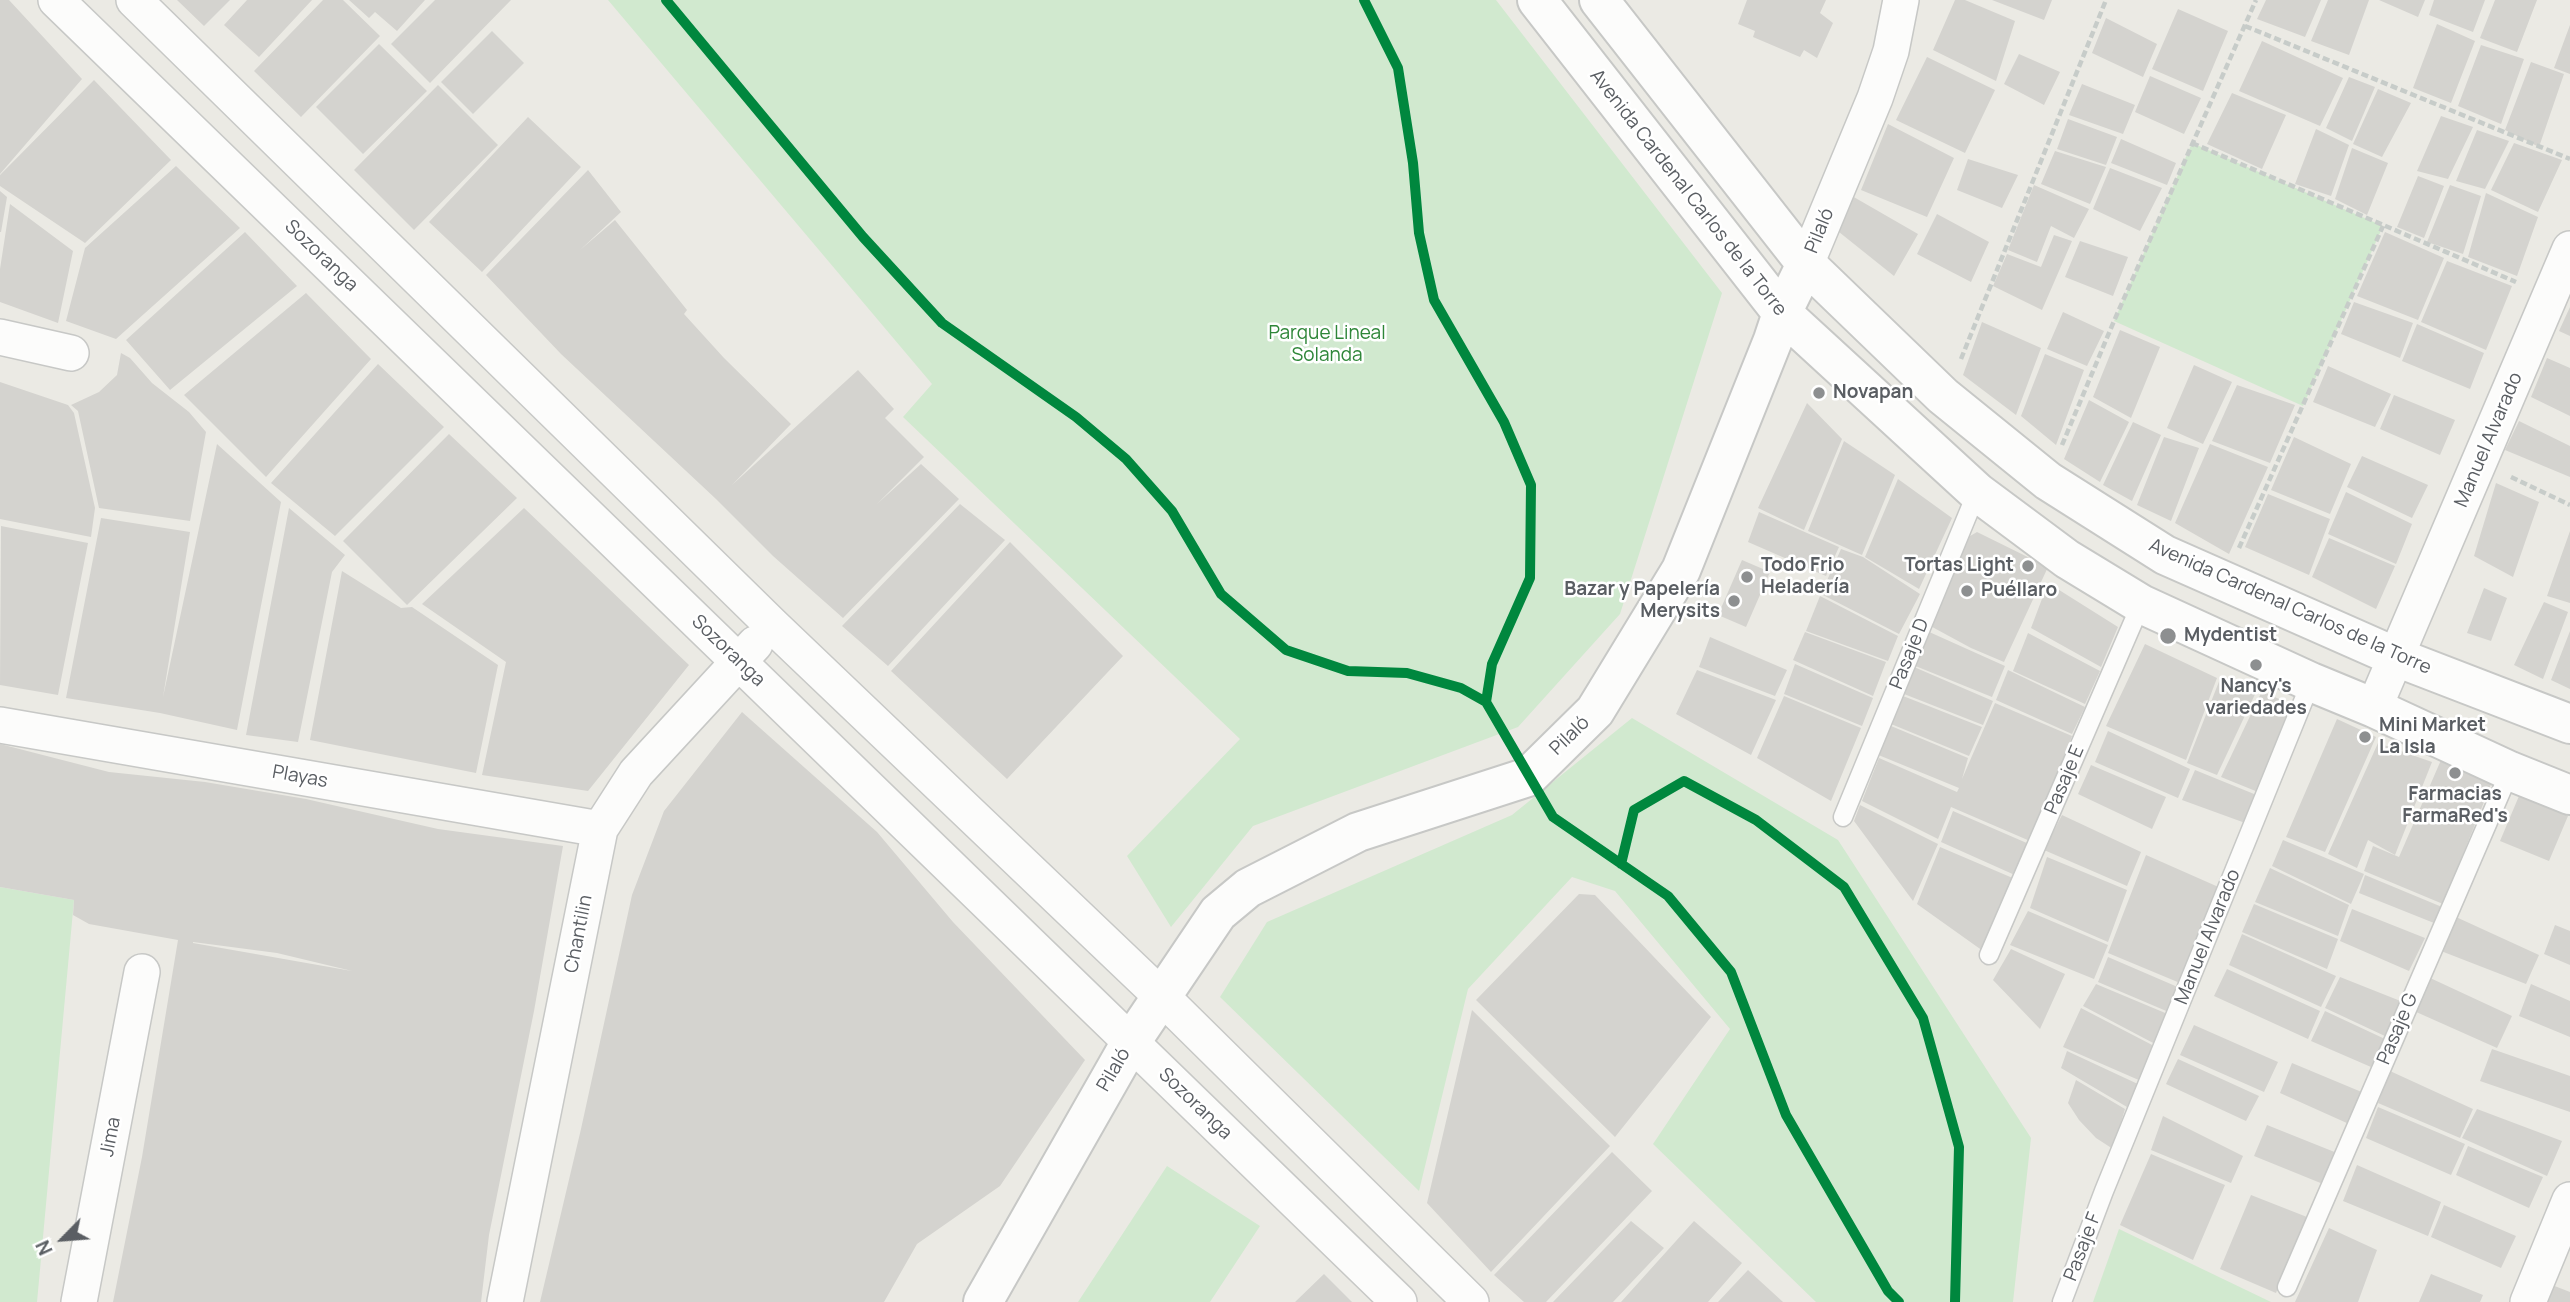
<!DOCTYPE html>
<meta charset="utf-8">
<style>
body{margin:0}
#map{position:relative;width:2570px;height:1302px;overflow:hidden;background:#ebeae4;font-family:Manrope,sans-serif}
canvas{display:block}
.north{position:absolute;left:28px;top:1204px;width:70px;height:70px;-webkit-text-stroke:5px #fff;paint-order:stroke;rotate:245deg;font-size:19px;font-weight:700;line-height:28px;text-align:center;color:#5a5e63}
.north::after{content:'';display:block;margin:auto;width:24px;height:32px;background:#5a5e63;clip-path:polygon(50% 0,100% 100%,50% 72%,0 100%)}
</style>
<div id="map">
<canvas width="2570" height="1302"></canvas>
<div class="north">N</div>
</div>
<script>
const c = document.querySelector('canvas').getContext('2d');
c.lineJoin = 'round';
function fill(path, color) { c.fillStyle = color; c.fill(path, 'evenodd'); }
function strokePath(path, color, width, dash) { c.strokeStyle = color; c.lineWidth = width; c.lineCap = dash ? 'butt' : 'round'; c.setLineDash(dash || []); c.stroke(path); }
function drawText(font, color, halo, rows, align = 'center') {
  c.font = font + ' Manrope,sans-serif'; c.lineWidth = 5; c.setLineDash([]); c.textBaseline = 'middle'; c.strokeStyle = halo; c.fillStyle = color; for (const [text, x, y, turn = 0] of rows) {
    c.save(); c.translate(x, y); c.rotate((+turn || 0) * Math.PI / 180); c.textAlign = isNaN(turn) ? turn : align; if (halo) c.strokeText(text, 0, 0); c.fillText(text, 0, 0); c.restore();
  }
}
fill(new Path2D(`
 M608 0H1496L1722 293 1620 614 1518 727 1253 826 1171 927 1127 856 1240 739 903 417 932 384Z
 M2192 143 2383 226 2303 406 2114 321Z
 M1632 718 1838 840 2031 1138 2013 1302H1816L1653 1144 1730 1029 1615 891 1572 877 1468 989 1419 1191 1220 997 1267 922 1512 815Z
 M0 887 74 900 37 1302H0Z
 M1167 1166 1260 1226 1210 1302H1078Z
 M2119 1229 2271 1302H2093Z`), '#d1e9cf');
fill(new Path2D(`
 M0 0H9L82 79 0 174Z
 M177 0H230L204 26Z
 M247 0H312L259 57 224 25Z
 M323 0H343L380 36 301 117 254 71Z
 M349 0H425L397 31 375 12 369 18Z
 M435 0H511L430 83 391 44Z
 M1747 0H1826L1820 13 1833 23 1817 58 1804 50 1800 57 1753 37 1755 31 1738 24Z
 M1955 0H1965L2015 21 1996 81 1933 50Z
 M1992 0H2052L2044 20Z
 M2266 0H2321L2305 37 2257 19Z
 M2328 0H2369L2349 55 2311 41Z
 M2379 0H2425L2418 17Z
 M2434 0H2485L2473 32 2429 15Z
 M2495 0H2537L2517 52 2480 38Z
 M2178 9 2228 31 2203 91 2152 69Z
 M2106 18 2157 44 2143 77 2092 53Z
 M2437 24 2475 41 2451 103 2413 88Z
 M2570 25V74L2554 68Z
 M492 31 524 63 473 114 441 82Z
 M2262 41 2343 78 2320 126 2239 91Z
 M379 44 427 91 363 154 316 107Z
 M2481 45 2524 59 2501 124 2458 106Z
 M2019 54 2060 72 2044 105 2004 84Z
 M1927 57 1995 90 1965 153 1896 120Z
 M2531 62 2564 74 2539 147 2505 130Z
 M2150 76 2201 98 2184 134 2135 112Z
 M2349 77 2375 87 2352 141 2326 128Z
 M94 80 171 160 85 243 0 186V175Z
 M2082 84 2135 105 2123 134 2069 115Z
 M438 85 498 145 414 230 354 170Z
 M2378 89 2411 103 2382 157 2353 144Z
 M2232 93 2286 115 2262 169 2207 144Z
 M2441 116 2473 127 2448 179 2417 171Z
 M528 117 581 167 482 272 429 222Z
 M2068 119 2117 137 2106 165 2057 149Z
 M1888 124 1954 158 1927 217 1861 190Z
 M2316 129 2349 145 2331 196 2295 184Z
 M2477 130 2509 141 2485 189 2456 181Z
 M2121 139 2176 163 2167 185 2111 163Z
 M2514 143 2562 160 2538 212 2491 190Z
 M2352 148 2388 163 2367 215 2335 199Z
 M2055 151 2106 167 2090 204 2041 184Z
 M1968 159 2018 175 2002 208 1957 190Z
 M176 166 240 228 116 339 66 321 85 248Z
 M2110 168 2162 188 2140 231 2093 209Z
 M588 170 621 212 580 250 615 220 687 310 684 314 724 358 791 424 732 485 858 370 894 409 885 418 924 457 877 504 921 464 959 499 843 618 773 556 716 499 561 354 486 275Z
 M2418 176 2444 186 2424 238 2397 227Z
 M2034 185 2089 209 2074 238 2051 226 2037 262 2008 250Z
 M2450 185 2481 196 2463 254 2427 242Z
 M0 191 7 197 1 232H0Z
 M2486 193 2538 217 2517 276 2468 257Z
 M1852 196 1918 234 1894 276 1839 232 1843 211Z
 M10 204 73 251 58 323 0 302V269Z
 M1937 214 1989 242 1971 282 1917 254Z
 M245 232 297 286 170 390 126 340Z
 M2385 232 2444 258 2418 320 2357 296Z
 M2054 235 2072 241 2042 310 1993 286 2007 254 2041 267Z
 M2080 241 2128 257 2113 296 2065 277Z
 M2447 261 2512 286 2486 350 2421 322Z
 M306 293 371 359 266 477 184 395Z
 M2354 302 2413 323 2400 358 2341 334Z
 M2570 307V336L2559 331Z
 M2063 312 2104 331 2087 366 2047 349Z
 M1982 322 2041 348 2016 415 1963 375Z
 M2417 324 2484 353 2470 389 2402 361Z
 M2120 330 2160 347 2131 418 2093 397Z
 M121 353 130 358 152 383 189 412 206 432 190 521 99 508 78 411 71 405 99 392 117 375Z
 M2045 354 2084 370 2056 445 2021 416Z
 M2547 358 2570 368V416L2531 397Z
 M378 364 444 427 335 536 271 483Z
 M2194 365 2232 382 2203 444 2167 428Z
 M2328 366 2391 394 2375 427 2313 402Z
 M0 382 68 405 74 413 95 508 91 537 0 519Z
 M2237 385 2295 405 2270 463 2212 441Z
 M2394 395 2455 420 2440 455 2380 429Z
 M2089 400 2129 422 2100 482 2064 459Z
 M1807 403 1842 439 1804 530 1758 508Z
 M2519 421 2570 446V477L2505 450Z
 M2133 422 2161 435 2132 501 2103 485Z
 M449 434 517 498 407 605 343 541Z
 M2164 437 2199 448 2171 521 2137 505Z
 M2294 437 2351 464 2330 514 2271 490Z
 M1844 441 1895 475 1862 555 1808 531Z
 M217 444 281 502 237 730 160 713 66 698 101 518 190 532 163 697Z
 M2210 444 2268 467 2229 554 2175 523Z
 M2362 456 2428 485 2412 518 2347 487Z
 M1898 479 1952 518 1919 589 1865 557Z
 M2496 483 2539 502 2513 577 2474 556Z
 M2346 492 2412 524 2396 564 2328 534Z
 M2268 494 2330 519 2309 575 2245 547Z
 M960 504 1005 540 888 666 842 626Z
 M289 508 345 555 332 572 298 742 246 735Z
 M524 508 689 665 588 791 482 775 506 662 422 604Z
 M1759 512 1839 547 1826 576 1748 542Z
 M1 526 88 543 58 695 0 685Z
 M2570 531V603L2547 596Z
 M1977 532 2048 567 2004 662 1971 648 1923 622 1965 539Z
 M2329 538 2395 566 2376 609 2312 577Z
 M1010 542 1123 656 1007 779 891 671Z
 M1841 549 1863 557 1920 594 1899 634 1821 594Z
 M1742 560 1770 572 1746 627 1718 615Z
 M342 571 401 608 412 607 498 665 476 773 310 740Z
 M2048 583 2118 627 2101 667 2031 628Z
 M2484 588 2507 598 2491 641 2467 633Z
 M1820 596 1898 636 1888 661 1806 631Z
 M2544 602 2568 612 2543 679 2514 665Z
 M1927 631 2005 666 1992 697 1913 665Z
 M2570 631V689L2551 680Z
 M1805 632 1886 662 1873 696 1793 660Z
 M2028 633 2100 671 2085 704 2013 671Z
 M1710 637 1787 670 1775 696 1699 667Z
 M2145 644 2217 678 2186 760 2106 726Z
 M1795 664 1873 698 1862 726 1784 694Z
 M1914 667 1993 701 1983 725 1904 694Z
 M1697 670 1776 700 1751 755 1676 714Z
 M2008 670 2085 707 2072 734 1996 700Z
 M2220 679 2257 690 2217 775 2187 763Z
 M2262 691 2294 706 2258 792 2221 777Z
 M1784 696 1861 728 1831 801 1757 758Z
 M1903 696 1982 727 1969 756 1891 724Z
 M1995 703 2072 736 2056 777 2059 778 2030 841 1951 807 1938 839 1862 801 1879 758 1957 792 1959 788 1876 754 1891 726 1968 758 1962 779Z
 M742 712 877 832 953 922 1085 1060 1000 1186 917 1244 884 1302H540L581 1129 632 895 664 811Z
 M2337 719 2376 737 2325 852 2286 837Z
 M2108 731 2190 769 2178 798 2095 762Z
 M2378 743 2432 762 2395 855 2368 840 2357 868 2328 854Z
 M0 744 109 772 205 782 306 799 438 829 563 846 534 1011 489 1235 481 1302H113L142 1157 178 940 89 924 73 915 74 900 0 887ZM193 942 277 953 352 971 193 943Z
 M2441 760 2492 782 2443 904 2364 871 2373 846 2399 857Z
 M2091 765 2166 797 2152 829 2078 794Z
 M2195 770 2259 796 2248 824 2182 800Z
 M2519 796 2568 816 2549 861 2500 841Z
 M1860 805 1938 844 1913 901 1854 821Z
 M1953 811 2029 844 2017 876 1941 842Z
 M2062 815 2141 852 2127 886 2044 850Z
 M2283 840 2364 874 2351 904 2272 866Z
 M1940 847 2015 879 1983 951 1917 904Z
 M2146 855 2223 889 2180 983 2108 953Z
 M2047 857 2127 890 2108 942 2030 908Z
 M2270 868 2349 905 2338 936 2255 902Z
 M2365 875 2442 907 2434 923 2359 893Z
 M1579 894 1595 895 1711 1017 1615 1137 1476 1000Z
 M2254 904 2338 939 2327 969 2242 932Z
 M2352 909 2425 938 2409 971 2340 941Z
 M2028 911 2108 945 2094 979 2010 945Z
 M2456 917 2539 955 2526 984 2441 951Z
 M2555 925 2570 931V965L2544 954Z
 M2242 934 2336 976 2321 1007 2229 965Z
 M2011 949 2065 974 2040 1029 1993 980Z
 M2108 957 2180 988 2171 1013 2098 982Z
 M2227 969 2320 1011 2308 1039 2214 996Z
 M2340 977 2403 1002 2387 1037 2325 1008Z
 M2428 977 2512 1016 2497 1048 2414 1011Z
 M2096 984 2170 1015 2157 1045 2083 1006Z
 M2531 984 2570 1001V1037L2519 1016Z
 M2081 1008 2156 1047 2141 1081 2063 1047Z
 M1472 1010 1610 1146 1491 1272 1427 1203Z
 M2325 1011 2385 1039 2371 1067 2311 1041Z
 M2194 1025 2278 1062 2264 1092 2180 1055Z
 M2492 1049 2570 1076V1112L2480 1081Z
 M2067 1051 2140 1085 2127 1107 2061 1068Z
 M2178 1059 2259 1096 2246 1121 2166 1084Z
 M2292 1063 2364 1093 2349 1124 2280 1093Z
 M2390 1071 2473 1109 2460 1138 2378 1103Z
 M2076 1080 2125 1109 2113 1149 2096 1138 2079 1120 2068 1103Z
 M2378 1107 2465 1144 2451 1175 2366 1138Z
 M2477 1109 2562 1141 2547 1176 2462 1138Z
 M2163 1116 2243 1156 2231 1183 2151 1150Z
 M2267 1125 2337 1153 2323 1184 2254 1156Z
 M2468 1146 2543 1177 2529 1208 2456 1175Z
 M1612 1152 1652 1191 1546 1302H1524L1494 1275Z
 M2151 1154 2225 1185 2193 1260 2120 1225Z
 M2357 1165 2441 1202 2428 1236 2343 1201Z
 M2251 1195 2307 1217 2276 1293 2220 1269Z
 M2444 1205 2516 1236 2501 1268 2431 1237Z
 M1631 1221 1664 1248 1613 1302H1553Z
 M1694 1221 1742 1263 1708 1302H1621Z
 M2329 1228 2377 1250 2358 1302H2295Z
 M1748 1270 1783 1302H1718Z
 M1324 1274 1352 1302H1295Z
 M2431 1274 2483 1295 2480 1302H2419Z
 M2552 1285 2570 1292V1302H2546Z`), '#d4d3cf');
const service = new Path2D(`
 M1843 817 1977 492
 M1989 955 2141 604
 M2287 1287 2510 771
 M2062 1302 2104 1191 2311 682`);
const minor = new Path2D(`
 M56 0 1399 1302
 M134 0 772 625 1161 996 1471 1302
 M1806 264 1875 98 1891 51 1901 0
 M0 337 71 353
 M2374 708 2570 249
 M0 725 600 829
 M79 1302 142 972
 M505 1302 600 829 636 773 755 644
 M2528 1302 2570 1200`);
const tertiary = new Path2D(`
 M1537 0 1782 313 1977 492 2067 559 2141 604 2311 682 2374 708 2510 771 2570 795
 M1599 0 1806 264 1943 396 2048 481 2165 555 2396 657 2570 724
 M983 1302 1131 1042 1218 913 1248 888 1358 832 1528 777 1595 711 1681 570 1773 340 1782 313 1806 264`);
strokePath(service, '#c7c8c6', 21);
strokePath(minor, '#c7c8c6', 38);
strokePath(tertiary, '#c7c8c6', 42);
strokePath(new Path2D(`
 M1364 0 1398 68 1413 163 1419 233 1434 300 1504 422 1531 485 1530 578 1492 664 1486 702 1508 742
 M2245 26 2570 159
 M2192 143 2516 282
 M1961 359 2106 0
 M2062 445 2114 321 2256 0
 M2511 477 2570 505
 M2239 548 2383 226`), '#c7ccc9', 4.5, [7, 3.5]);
strokePath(service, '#fcfcfb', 18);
strokePath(minor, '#fcfcfb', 35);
strokePath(tertiary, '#fcfcfb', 38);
strokePath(new Path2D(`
 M666 0 863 237 942 323 1076 417 1126 459 1172 511 1221 594 1286 650 1348 671 1407 673 1461 688 1486 702
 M1364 0 1398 68 1413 163 1419 233 1434 300 1504 422 1531 485 1530 578 1492 664 1486 702 1553 817 1668 896 1731 972 1786 1115 1888 1291 1899 1302
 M1621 864 1634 810 1684 781 1756 820 1844 887 1923 1018 1959 1147 1955 1302`), '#00873e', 10);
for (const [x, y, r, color] of [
 [1819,393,7,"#8d8f90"],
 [2028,566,7,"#8d8f90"],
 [1747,577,7,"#8d8f90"],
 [1967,591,7,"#8d8f90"],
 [1734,601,7,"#8d8f90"],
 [2168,636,9,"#8d8f90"],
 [2256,665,7,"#8d8f90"],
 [2365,737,7,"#8d8f90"],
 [2455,773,7,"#8d8f90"]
]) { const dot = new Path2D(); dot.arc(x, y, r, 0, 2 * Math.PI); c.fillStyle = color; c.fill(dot); strokePath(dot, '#fff', 2.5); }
drawText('19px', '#5a5e63', '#fff', [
 ["Avenida Cardenal Carlos de la Torre",1688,193,52],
 ["Pilaló",1820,231,-68],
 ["Sozoranga",321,256,44],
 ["Manuel Alvarado",2489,440,-67],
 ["Avenida Cardenal Carlos de la Torre",2290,607,24],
 ["Sozoranga",728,651,44],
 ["Pasaje D",1910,654,-68],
 ["Pilaló",1570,736,-44],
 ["Playas",300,777,10],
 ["Pasaje E",2065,780,-67],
 ["Chantilin",579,934,-79],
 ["Manuel Alvarado",2208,937,-68],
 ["Pasaje G",2398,1029,-67],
 ["Pilaló",1114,1070,-60],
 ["Sozoranga",1195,1104,44],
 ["Jima",111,1137,-79],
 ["Pasaje F",2083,1247,-69]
]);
drawText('19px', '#2e8638', '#fff', [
 ["Parque Lineal",1327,334],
 ["Solanda",1327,356]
]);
drawText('bold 19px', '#5a5e63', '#fff', [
 ["Novapan",1833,393],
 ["Todo Frio",1761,566],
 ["Heladería",1761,588],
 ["Tortas Light",2014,566,"right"],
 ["Bazar y Papelería",1720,590,"right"],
 ["Merysits",1720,612,"right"],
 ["Puéllaro",1981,591],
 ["Mydentist",2184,636],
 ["Nancy's",2256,687,"center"],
 ["variedades",2256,709,"center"],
 ["Mini Market",2379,726],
 ["La Isla",2379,748],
 ["Farmacias",2455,795,"center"],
 ["FarmaRed's",2455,817,"center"]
], 'left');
</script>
